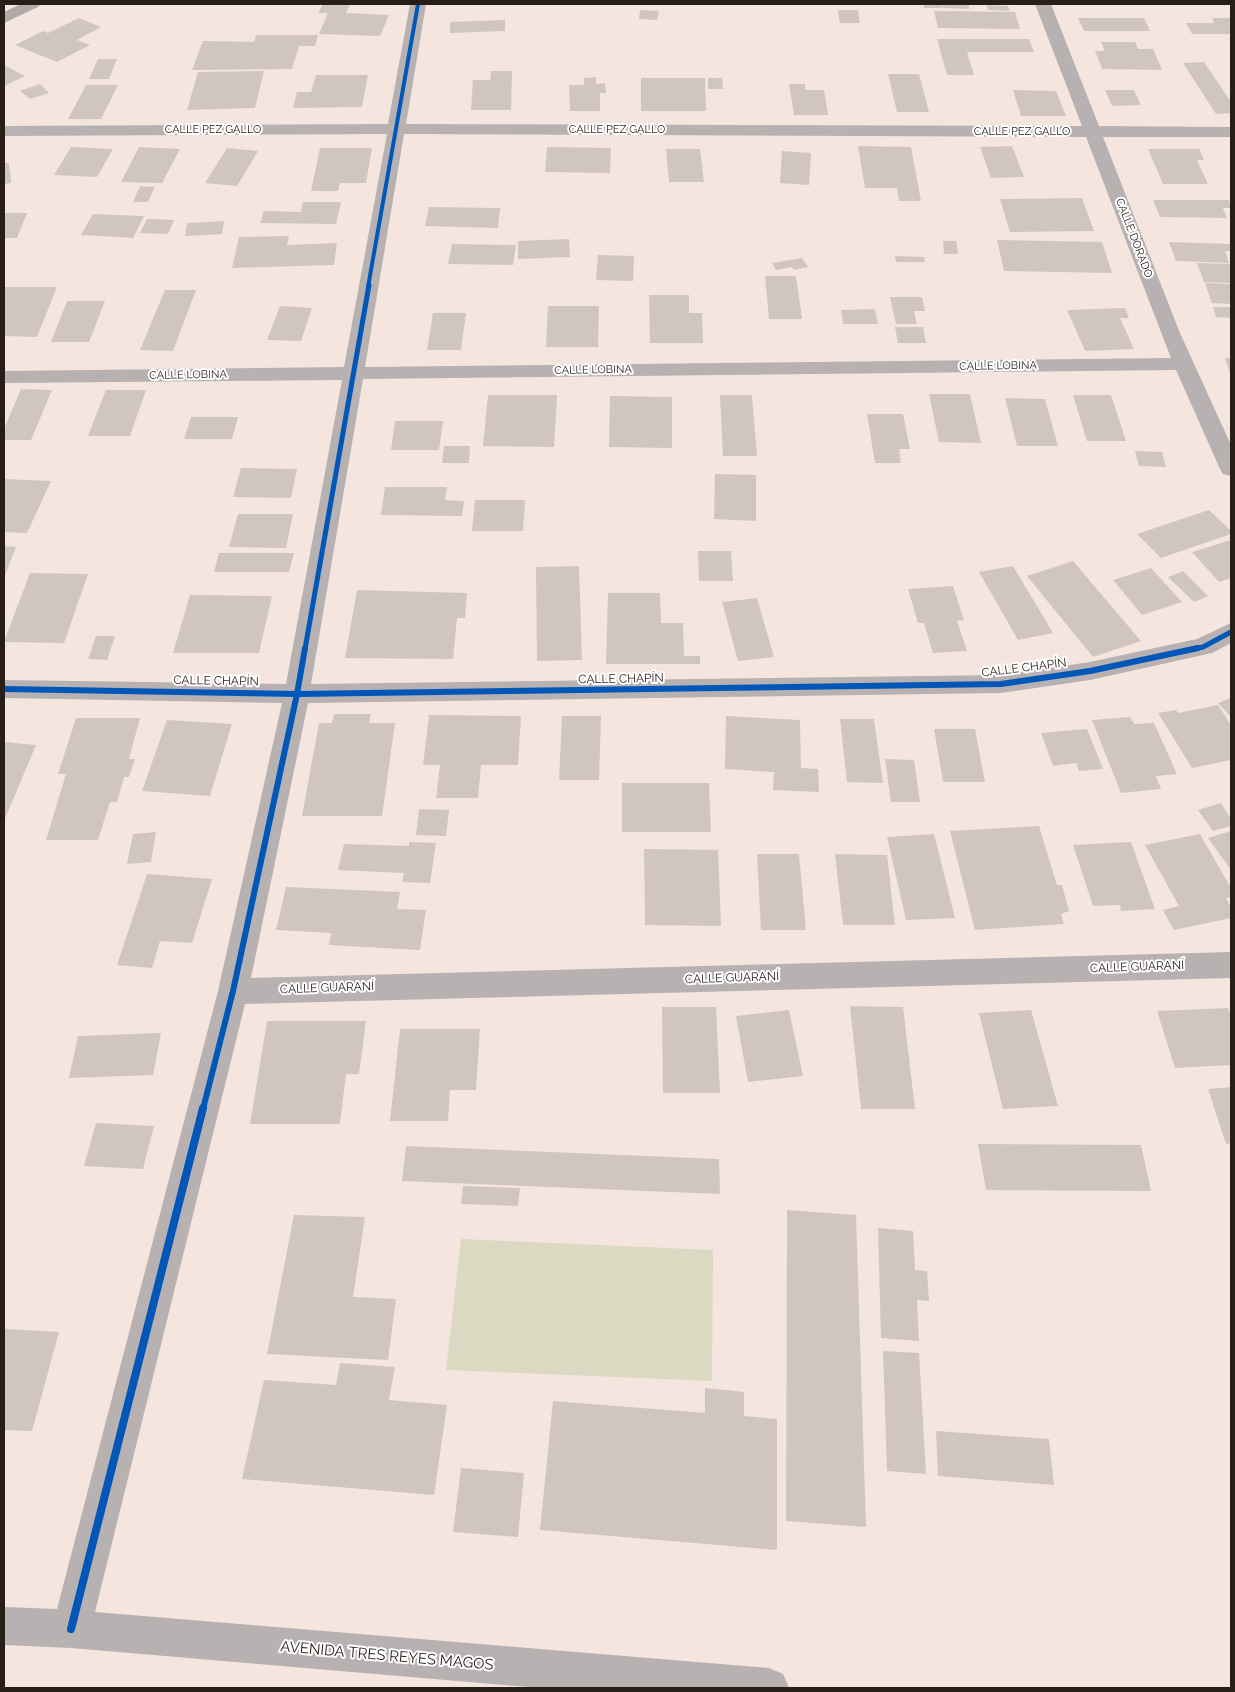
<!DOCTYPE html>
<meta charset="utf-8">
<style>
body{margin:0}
#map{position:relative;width:1235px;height:1692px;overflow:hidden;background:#f4e6de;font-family:Raleway,sans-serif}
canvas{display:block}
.frame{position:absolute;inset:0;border:5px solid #281e18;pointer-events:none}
</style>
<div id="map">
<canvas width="1235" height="1692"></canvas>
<div class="frame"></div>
</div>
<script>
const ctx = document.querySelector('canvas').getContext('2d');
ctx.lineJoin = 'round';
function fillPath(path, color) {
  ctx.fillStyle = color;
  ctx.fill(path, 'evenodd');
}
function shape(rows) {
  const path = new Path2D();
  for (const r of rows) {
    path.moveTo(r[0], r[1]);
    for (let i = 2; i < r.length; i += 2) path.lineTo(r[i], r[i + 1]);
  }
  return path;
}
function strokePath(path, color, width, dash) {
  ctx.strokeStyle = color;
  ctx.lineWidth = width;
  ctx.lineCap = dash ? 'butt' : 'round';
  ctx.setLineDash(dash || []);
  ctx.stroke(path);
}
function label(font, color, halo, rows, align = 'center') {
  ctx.font = font + ' Raleway,sans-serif';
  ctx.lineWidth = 4;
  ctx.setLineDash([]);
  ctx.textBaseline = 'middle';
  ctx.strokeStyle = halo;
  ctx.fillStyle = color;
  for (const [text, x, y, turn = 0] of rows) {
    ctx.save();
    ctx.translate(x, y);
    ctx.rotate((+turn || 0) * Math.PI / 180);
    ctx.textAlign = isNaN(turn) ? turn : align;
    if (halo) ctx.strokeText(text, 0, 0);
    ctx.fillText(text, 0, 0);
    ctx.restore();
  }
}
fillPath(shape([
 [461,1239,713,1250,712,1381,446,1370]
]), '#dcd9c2');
fillPath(shape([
 [323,4,350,4,346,13,389,15,380,36,319,34,328,13,318,13],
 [924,4,941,4,942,8,924,8],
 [942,4,969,4,969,9,943,8],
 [987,5,1008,6,1010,11,988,10],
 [640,10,659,11,657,20,639,19],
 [838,10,858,10,860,23,840,23],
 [934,11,1015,12,1020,29,938,28],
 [79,18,101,27,77,40,90,45,57,62,15,45,43,31,48,33],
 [1078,18,1144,18,1150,31,1084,31],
 [1212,18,1231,18,1231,34,1192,34,1186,23,1214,23],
 [505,20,505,31,450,33,450,22],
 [256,35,318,35,315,46,299,46,292,69,192,70,203,41,254,42],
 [937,39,1029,39,1034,52,967,52,974,75,947,75],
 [1101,42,1135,42,1138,49,1153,49,1162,70,1102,69,1095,51,1105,51],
 [98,59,117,59,109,79,89,79],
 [1204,62,1231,102,1231,113,1216,114,1183,63],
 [4,65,25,76,4,86],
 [264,71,255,108,187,110,198,72],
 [491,71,512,71,511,110,471,110,473,80,490,80],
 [888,74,919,74,929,112,897,112],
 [316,75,368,75,362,107,293,108,297,92,311,92],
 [596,77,596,84,605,83,606,93,600,93,600,111,570,111,569,85,584,85,584,78],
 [641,78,705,78,706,111,641,111],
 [708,78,722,78,723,89,708,89],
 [40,84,49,93,30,99,20,91],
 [789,84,805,84,805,90,824,90,828,115,794,115],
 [86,85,118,85,101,119,68,119],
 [1013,90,1056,91,1066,116,1021,116],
 [1105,90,1134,90,1141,105,1112,106],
 [858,146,911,147,921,201,899,201,897,188,865,188],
 [1012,146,1024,177,991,178,980,147],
 [71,147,113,149,97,177,54,175],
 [139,147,180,149,162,183,121,182],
 [547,147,611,148,610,173,545,172],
 [227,148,258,151,237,186,205,183],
 [320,148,372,148,366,183,340,183,338,191,311,191],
 [666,149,700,149,704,182,669,182],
 [1148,149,1199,149,1204,160,1197,160,1208,184,1163,184],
 [782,151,811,153,809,185,780,183],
 [4,163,9,163,11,183,4,184],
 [140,186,155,187,148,202,133,202],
 [1082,198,1094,231,1010,232,1000,199],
 [1153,200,1229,200,1231,208,1223,208,1227,218,1160,217],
 [303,202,341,202,336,224,260,223,264,211,301,212],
 [429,207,500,208,498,228,425,226],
 [4,213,27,213,17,238,4,238],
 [93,214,144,216,133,238,81,235],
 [147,219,174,220,168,234,140,233],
 [224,221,222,234,185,236,187,223],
 [289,236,287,245,337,243,334,265,232,268,239,237],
 [569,239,570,257,518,259,518,241],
 [997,240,1102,242,1112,273,1004,271],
 [943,241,956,241,958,254,944,254],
 [1169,242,1231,244,1231,251,1225,251,1229,263,1176,261],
 [452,244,516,245,513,265,448,264],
 [598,255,634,256,633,281,596,280],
 [895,256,924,257,925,262,896,262],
 [802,258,808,267,794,270,792,267,776,270,772,263],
 [1197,263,1231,264,1231,283,1204,282],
 [765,276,796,276,802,319,769,319],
 [1205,283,1231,284,1231,304,1212,303],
 [4,287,57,287,37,337,4,336],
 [165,290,196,290,173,351,140,350],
 [649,295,689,295,689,313,702,313,703,343,650,343],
 [890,297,922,297,925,311,914,311,917,324,896,324],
 [67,301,105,301,89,342,51,342],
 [280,306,312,308,301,341,267,340],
 [548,306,599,306,598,347,546,347],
 [1213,307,1231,307,1231,318,1216,317],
 [1125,308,1129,318,1120,318,1134,349,1085,351,1067,310],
 [875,309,878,324,843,324,841,310],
 [433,313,466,313,461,350,427,350],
 [895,327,923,327,926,343,898,343],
 [1225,358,1231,358,1231,376],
 [21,389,52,390,31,440,4,440,4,429],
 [106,390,146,390,130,436,88,436],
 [929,394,970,394,981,443,939,442],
 [488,395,557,395,554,447,483,446],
 [720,395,752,395,757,456,723,456],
 [1073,395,1111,395,1126,441,1087,441],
 [610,396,672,397,672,448,609,447],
 [1005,398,1045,399,1058,446,1017,446],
 [867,414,903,414,910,449,899,449,901,463,875,463],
 [191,417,238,417,232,439,184,439],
 [395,421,443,421,439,450,391,450],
 [444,446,470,446,469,463,442,463],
 [1135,451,1162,452,1166,467,1139,466],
 [241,468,297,469,291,498,233,497],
 [715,474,756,475,756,521,714,519],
 [4,479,51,481,27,533,4,532],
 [385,487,447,487,445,500,464,501,462,516,381,515],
 [475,500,525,500,523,531,472,531],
 [1209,510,1231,531,1231,534,1161,558,1137,534],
 [238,514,293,514,286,548,229,547],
 [1231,540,1231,578,1219,582,1192,552],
 [4,546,16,547,4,578],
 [698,551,731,551,733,581,699,581],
 [219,553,294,553,289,572,214,572],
 [1073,561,1141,641,1093,657,1027,576],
 [579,566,582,660,537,661,536,567],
 [1013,566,1053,633,1018,640,979,572],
 [1151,568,1182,602,1142,615,1113,580],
 [1183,571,1208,596,1194,602,1168,577],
 [30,573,88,574,64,643,4,642],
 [953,586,964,620,957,621,967,651,933,653,924,623,918,623,908,589],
 [357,590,467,593,465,618,457,618,453,659,345,658],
 [608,593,660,593,661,623,683,623,684,656,700,656,700,664,606,664],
 [190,595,272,596,259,653,173,653],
 [757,598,774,657,738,661,722,602],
 [96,636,115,636,107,660,88,659],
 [1231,698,1231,717,1218,703],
 [1218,705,1231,725,1231,760,1192,768,1158,713,1176,710,1178,713],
 [334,714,371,714,369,723,395,723,382,816,302,816,319,723,332,723],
 [429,715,521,716,518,765,481,765,478,798,436,798,440,765,423,765],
 [562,716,601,716,599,780,559,780],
 [726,716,800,720,801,768,818,769,819,792,773,790,774,772,725,769],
 [1130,717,1134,724,1154,723,1177,774,1156,776,1161,789,1121,793,1092,720],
 [76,718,140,718,129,759,135,759,129,777,124,777,117,802,110,802,98,840,46,840,66,774,58,774],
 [840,719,874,719,883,783,847,782],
 [167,720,232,724,210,796,142,791],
 [934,729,975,729,985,782,943,782],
 [1087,729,1103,769,1079,771,1076,763,1053,766,1041,733],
 [4,742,36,745,4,821],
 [885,759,914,760,920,802,891,802],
 [622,783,709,783,711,832,622,832],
 [1221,803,1231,819,1231,826,1213,831,1198,810],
 [419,809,449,810,446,836,416,835],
 [1039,826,1057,885,1062,885,1069,911,1061,914,1064,924,975,930,950,831],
 [1231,831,1231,870,1208,838],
 [156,832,151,862,127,864,133,834],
 [934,834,955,918,906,920,887,837],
 [1200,834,1231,888,1231,897,1226,898,1231,907,1231,918,1174,930,1163,910,1179,906,1145,845],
 [409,842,436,843,430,883,402,882,404,873,338,870,344,844,409,846],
 [1131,842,1155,909,1121,911,1120,905,1093,906,1073,845],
 [644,849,718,850,721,926,645,925],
 [757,854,799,854,806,930,761,930],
 [835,854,887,855,895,925,843,925],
 [147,874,212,879,192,943,160,941,152,968,117,965],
 [286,887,400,892,397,909,426,910,420,950,329,945,331,933,276,930],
 [850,1006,903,1007,915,1109,861,1109],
 [662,1007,716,1007,720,1093,663,1093],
 [1228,1008,1231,1018,1231,1065,1175,1068,1157,1011],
 [789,1010,803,1076,748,1082,736,1016],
 [1031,1010,1058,1106,1003,1109,979,1013],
 [267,1021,366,1021,359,1074,346,1074,340,1124,250,1124],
 [400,1029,480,1029,476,1090,450,1090,448,1121,390,1121],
 [161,1033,153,1075,69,1078,78,1036],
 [1231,1087,1231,1143,1226,1144,1208,1089],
 [96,1123,154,1126,143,1169,84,1166],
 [978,1144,1141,1145,1151,1191,986,1190],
 [406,1146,719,1159,720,1194,402,1181],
 [463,1186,520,1188,518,1206,461,1204],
 [787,1210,856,1215,866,1527,786,1521],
 [294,1215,365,1217,353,1297,396,1299,388,1360,267,1354],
 [878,1228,913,1231,915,1270,927,1271,929,1301,917,1300,919,1341,881,1338],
 [4,1329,59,1332,32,1431,4,1430],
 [883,1351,919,1353,926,1474,887,1471],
 [340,1363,395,1367,389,1400,447,1405,434,1495,242,1479,264,1380,336,1385],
 [705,1388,744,1392,744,1416,777,1419,777,1550,540,1530,553,1401,705,1413],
 [936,1431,1049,1439,1054,1485,938,1476],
 [461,1468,524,1473,518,1537,453,1532]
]), '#d1c6bd');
fillPath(shape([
 [410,4,426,4,406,124,1082,126,1035,4,1051,4,1099,126,1231,127,1231,137,1103,137,1180,333,1231,445,1231,476,1223,474,1220,469,1176,370,363,379,311,684,1001,675,1090,662,1197,639,1231,623,1231,643,1212,653,1090,680,1001,693,308,703,251,978,1231,952,1231,978,245,1004,95,1612,769,1668,783,1674,789,1688,539,1688,71,1648,4,1645,4,1607,57,1609,218,991,282,703,4,698,4,680,286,684,342,380,4,383,4,371,344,367,387,134,4,136,4,126,388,124,410,4],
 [404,134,1086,137,1171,358,365,367,404,134]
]), '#b7b1b1');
fillPath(shape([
 [21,4,41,4,38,7,4,23,4,12,21,4]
]), '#b2aaa8');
strokePath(shape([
 [368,287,418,4]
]), '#0057b8', 4);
strokePath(shape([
 [305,649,369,285],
 [1192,649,1203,647,1231,632]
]), '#0057b8', 5);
strokePath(shape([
 [4,689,297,694,1001,684,1090,671,1198,648],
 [203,1109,233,991,297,694,305,648]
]), '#0057b8', 6);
strokePath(shape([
 [71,1629,203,1108]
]), '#0057b8', 8);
label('11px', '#281e18', '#fff', [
 ["CALLE PEZ GALLO",213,130],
 ["CALLE PEZ GALLO",617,130],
 ["CALLE PEZ GALLO",1022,132],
 ["CALLE DORADO",1134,238,69],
 ["CALLE LOBINA",998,366,-1],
 ["CALLE LOBINA",593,370,-1],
 ["CALLE LOBINA",188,375,-1]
]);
label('12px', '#281e18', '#fff', [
 ["CALLE CHAPÍN",1024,668,-7],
 ["CALLE CHAPÍN",621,679,-1],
 ["CALLE CHAPÍN",216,681,1],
 ["CALLE GUARANÍ",1137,967,-2],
 ["CALLE GUARANÍ",732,978,-2],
 ["CALLE GUARANÍ",327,988,-2]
]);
label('15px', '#281e18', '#fff', [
 ["AVENIDA TRES REYES MAGOS",387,1656,5]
]);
</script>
